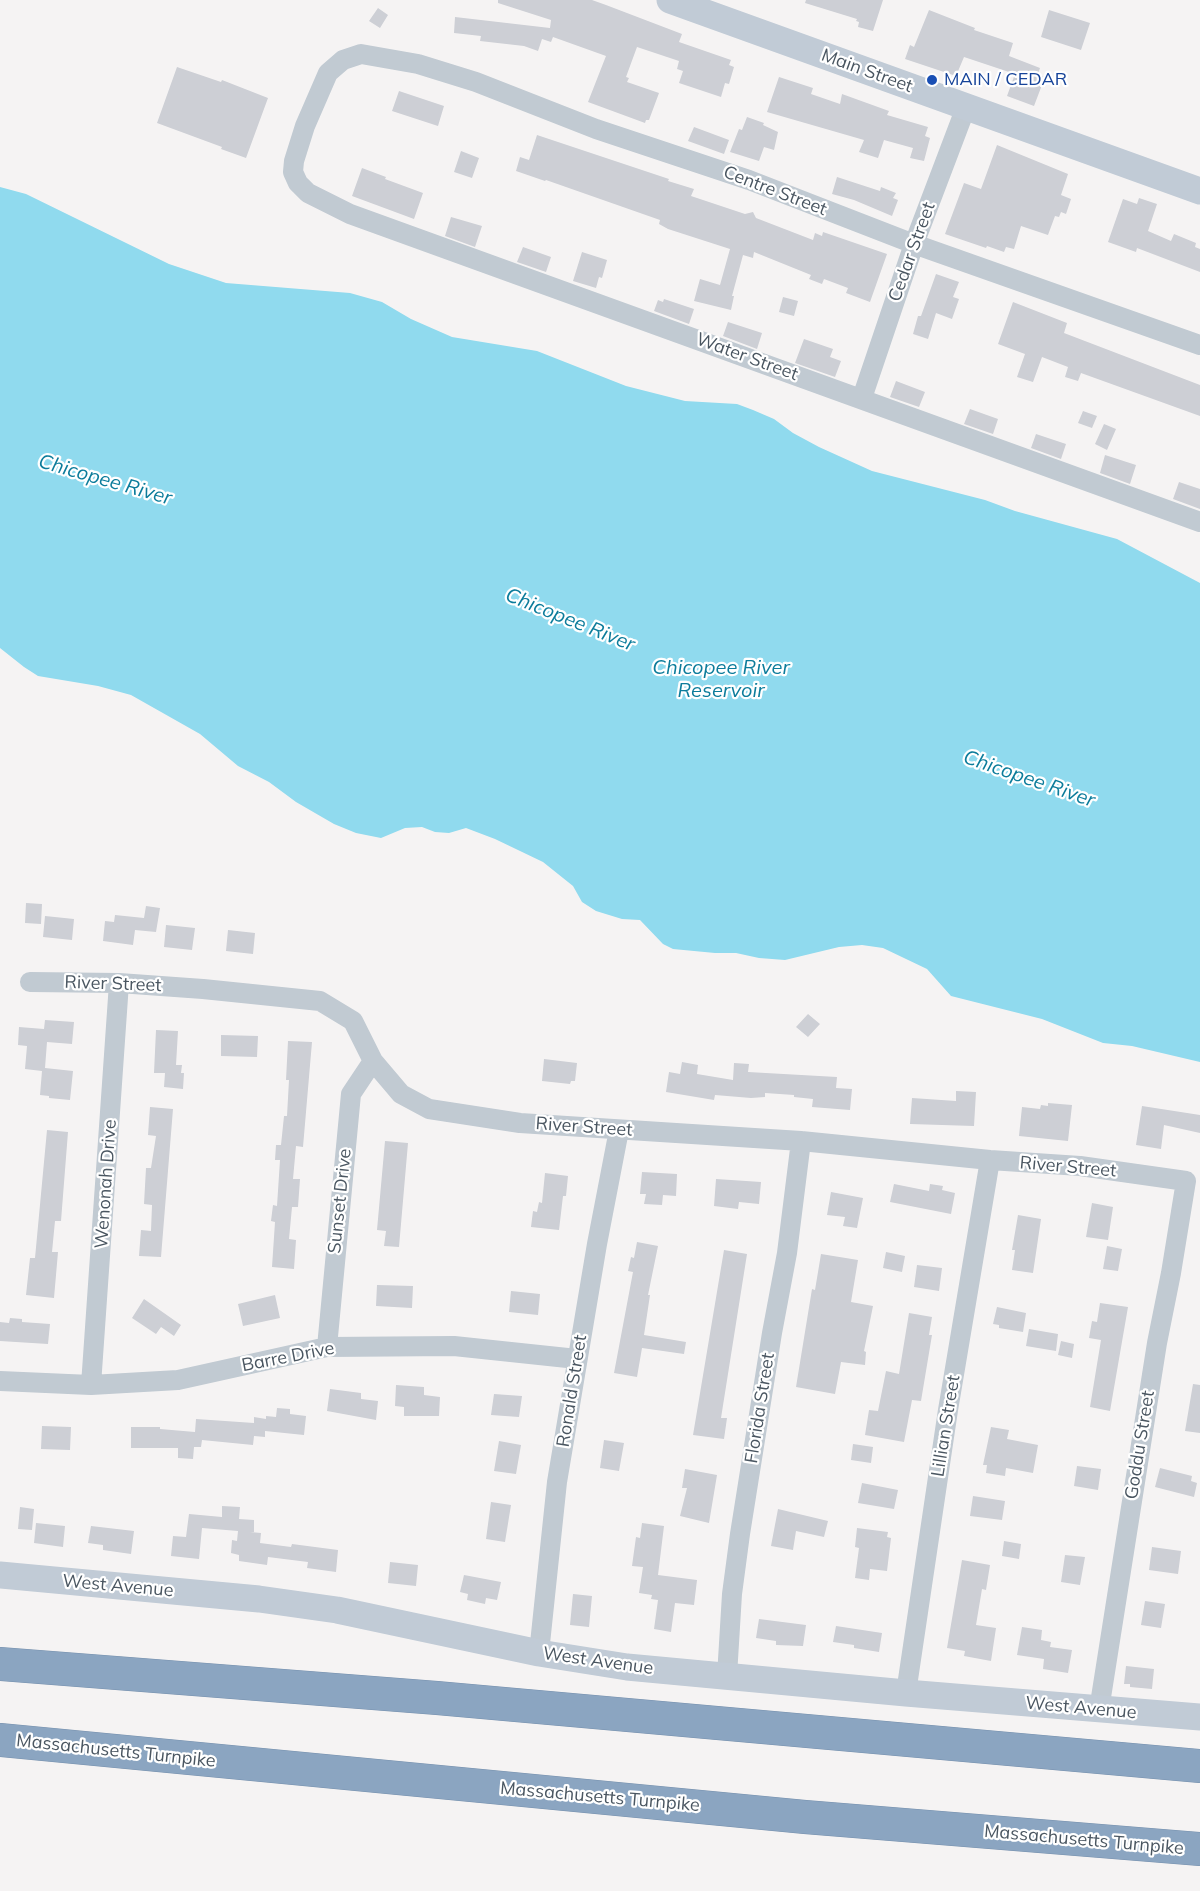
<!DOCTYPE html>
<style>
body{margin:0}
canvas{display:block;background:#f5f3f3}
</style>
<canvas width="1200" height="1891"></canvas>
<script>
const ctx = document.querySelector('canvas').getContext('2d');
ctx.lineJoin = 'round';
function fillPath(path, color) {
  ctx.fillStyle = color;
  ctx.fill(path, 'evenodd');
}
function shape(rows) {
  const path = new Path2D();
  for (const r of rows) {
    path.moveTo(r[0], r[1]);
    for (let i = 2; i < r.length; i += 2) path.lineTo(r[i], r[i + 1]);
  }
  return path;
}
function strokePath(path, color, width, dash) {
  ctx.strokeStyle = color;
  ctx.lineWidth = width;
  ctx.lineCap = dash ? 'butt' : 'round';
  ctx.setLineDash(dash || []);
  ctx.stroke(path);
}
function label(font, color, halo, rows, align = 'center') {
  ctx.font = font + ' Mulish,sans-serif';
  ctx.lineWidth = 4.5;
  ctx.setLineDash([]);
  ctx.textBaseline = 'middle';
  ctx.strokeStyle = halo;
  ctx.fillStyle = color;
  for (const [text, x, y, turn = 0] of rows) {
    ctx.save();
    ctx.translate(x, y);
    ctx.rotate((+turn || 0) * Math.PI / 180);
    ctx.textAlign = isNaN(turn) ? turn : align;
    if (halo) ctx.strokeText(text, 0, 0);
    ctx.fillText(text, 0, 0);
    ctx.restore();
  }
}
fillPath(shape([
 [0,187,26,194,169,264,226,283,350,293,382,302,411,319,452,337,537,351,626,386,685,401,737,404,753,410,774,419,793,433,819,447,872,471,985,500,1015,511,1117,539,1200,583,1200,1062,1132,1046,1103,1043,1042,1019,951,996,927,969,883,948,862,945,839,947,785,960,759,958,736,953,715,953,673,949,663,944,640,920,622,919,596,911,582,902,573,886,543,862,495,839,466,828,449,833,435,832,422,827,405,828,381,838,356,833,334,824,296,802,269,782,238,766,200,734,131,695,98,686,38,676,24,667,0,648]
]), '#90daee');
fillPath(shape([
 [498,0,592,0,606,5,682,34,679,42,731,60,729,65,734,67,729,84,725,83,721,97,679,83,683,71,677,69,679,61,637,47,626,77,629,78,627,82,659,93,649,120,646,120,645,123,588,102,606,56,553,37,551,42,542,39,538,51,524,46,480,41,481,36,454,33,455,17,550,28,551,20,498,3],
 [806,0,883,0,873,31,858,27,859,22,856,21,857,19,805,3],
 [378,8,388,15,380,28,369,21],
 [929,10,975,28,974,30,1013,43,1009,56,1040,68,1038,74,1045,77,1034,106,1007,96,1015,74,964,57,956,76,905,59,910,45,914,47],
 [1049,10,1090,23,1081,50,1041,37],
 [177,67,221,82,222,80,268,98,246,158,221,149,222,147,157,123],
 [779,77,813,88,811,94,840,104,842,94,889,111,887,115,928,127,925,136,930,138,924,161,910,158,913,148,884,140,878,158,859,152,864,140,767,112],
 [399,91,444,106,438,126,392,111],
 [747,117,764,123,763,125,778,132,774,150,764,147,759,161,730,152,739,129,742,130],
 [694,127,729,140,724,154,688,141],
 [537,135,669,179,668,181,694,189,691,196,745,214,753,212,756,218,813,240,815,233,822,236,823,232,887,254,870,302,846,293,848,288,824,279,822,284,809,279,811,275,754,252,753,258,743,255,732,296,734,296,731,310,694,301,700,279,720,285,730,249,668,229,659,224,660,220,546,180,545,181,516,171,520,157,529,160],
 [997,145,1068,174,1061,195,1071,199,1066,214,1061,212,1059,217,1055,216,1048,235,1021,226,1014,249,1006,247,1004,252,987,246,986,248,945,234,964,183,981,189],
 [461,151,479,158,472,178,454,172],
 [362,168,386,177,385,179,423,193,414,219,352,196],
 [837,177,880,191,881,187,896,193,893,198,898,200,892,216,854,200,832,194],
 [1139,198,1157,204,1148,231,1171,241,1174,234,1196,243,1195,247,1200,249,1200,272,1137,248,1136,252,1108,242,1123,199,1137,204],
 [451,217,482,226,475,247,445,236],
 [523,247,551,257,546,272,517,262],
 [582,252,607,260,602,278,599,277,596,288,573,281],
 [936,274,959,282,953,297,959,299,952,319,936,313,928,339,913,334,918,316,921,316],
 [783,297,798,301,794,316,779,312],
 [664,299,694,309,689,324,654,311,658,300,663,302],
 [1013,302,1067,323,1064,333,1200,385,1200,416,1081,373,1078,381,1065,377,1068,367,1042,357,1033,382,1017,377,1025,354,998,344],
 [728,322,762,333,757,349,723,336],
 [804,339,833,349,830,357,841,361,835,377,795,363],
 [896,381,925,392,919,407,890,397],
 [970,409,998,419,993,434,964,424],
 [1083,411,1097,416,1092,428,1078,423],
 [1104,424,1116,429,1107,450,1095,444],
 [1036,434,1066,444,1061,459,1031,448],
 [1105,455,1136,465,1130,484,1100,473],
 [1179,482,1200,489,1200,509,1173,499],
 [26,903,42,904,41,924,25,923],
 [146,906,160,908,156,932,135,930,133,945,103,941,105,921,114,922,115,915,144,918],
 [45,916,74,919,72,940,43,937],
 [166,925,195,928,192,950,164,947],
 [228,930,255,933,253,954,226,951],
 [808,1014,820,1024,808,1037,796,1027],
 [45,1020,74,1022,72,1044,47,1042,45,1068,73,1071,70,1100,49,1098,49,1096,40,1095,42,1071,25,1069,27,1046,18,1045,19,1027,44,1029],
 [156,1030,178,1031,176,1065,182,1065,181,1073,184,1073,183,1089,164,1087,165,1073,154,1073],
 [221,1035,258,1036,257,1057,221,1056],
 [288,1041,312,1042,303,1147,296,1146,293,1179,300,1179,298,1207,292,1207,289,1239,296,1240,294,1269,272,1267,275,1222,271,1221,273,1205,277,1206,280,1160,275,1160,276,1145,281,1145,284,1116,287,1116,289,1080,286,1080],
 [544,1059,577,1063,575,1081,571,1081,570,1084,542,1081],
 [682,1062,698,1065,697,1074,733,1080,734,1063,749,1064,748,1072,837,1077,836,1088,852,1089,850,1110,812,1107,813,1099,794,1097,794,1095,765,1093,765,1097,751,1098,715,1095,714,1100,666,1092,669,1072,680,1074],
 [956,1091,976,1092,974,1126,910,1124,912,1098,956,1101],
 [1048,1103,1072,1105,1068,1141,1019,1136,1022,1107,1040,1109,1041,1105,1048,1106],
 [1142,1106,1200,1115,1200,1133,1164,1125,1161,1149,1136,1145],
 [150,1107,173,1109,161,1257,139,1256,141,1230,151,1231,152,1205,144,1204,146,1168,151,1168,156,1136,148,1135],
 [47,1130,68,1132,61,1221,55,1221,52,1252,58,1252,54,1298,26,1295,30,1258,35,1258],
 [385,1141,408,1143,399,1247,384,1246,386,1231,377,1230],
 [642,1172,677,1174,676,1196,663,1195,662,1205,644,1204,646,1194,640,1194],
 [545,1173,568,1176,566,1196,563,1196,559,1230,531,1227,533,1211,537,1212,539,1202,542,1203],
 [716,1179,761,1182,759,1204,739,1202,738,1209,714,1206],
 [894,1184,929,1191,930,1184,943,1186,942,1190,955,1193,951,1214,890,1202],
 [831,1192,863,1198,857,1228,843,1226,845,1217,827,1215],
 [1092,1203,1113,1207,1108,1240,1086,1237],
 [1018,1215,1041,1219,1033,1273,1012,1270,1015,1250,1012,1250],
 [637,1242,658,1246,648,1295,650,1295,644,1335,686,1342,684,1354,642,1348,637,1377,614,1373,633,1272,628,1271,631,1257,634,1258],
 [1107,1246,1122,1249,1118,1271,1103,1269],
 [724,1250,747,1254,721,1418,727,1418,724,1439,693,1435],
 [886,1252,905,1256,902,1272,883,1268],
 [821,1254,858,1260,851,1302,873,1306,864,1351,866,1352,865,1365,841,1362,835,1394,796,1387,812,1289,815,1290],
 [917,1265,942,1268,939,1291,914,1287],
 [377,1285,413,1286,412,1308,376,1306],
 [511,1291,540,1294,538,1315,509,1312],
 [275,1295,280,1318,243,1326,238,1304],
 [144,1299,181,1325,174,1336,161,1327,156,1334,132,1318],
 [1100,1303,1128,1307,1110,1411,1090,1407,1101,1340,1089,1338,1092,1321,1097,1322],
 [997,1307,1026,1313,1023,1332,999,1328,999,1325,993,1324],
 [909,1313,932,1317,929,1335,932,1335,921,1401,912,1400,904,1442,865,1435,869,1410,878,1411,886,1371,899,1374],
 [10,1318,22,1319,22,1322,50,1324,48,1344,0,1341,0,1322,9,1323],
 [1029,1329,1058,1334,1056,1351,1026,1346],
 [1061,1341,1074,1344,1072,1358,1058,1355],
 [1193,1384,1200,1385,1200,1433,1185,1431],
 [396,1385,424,1387,424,1395,440,1397,439,1416,404,1416,404,1407,395,1406],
 [330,1389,361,1393,361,1399,378,1401,376,1420,327,1411],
 [494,1394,522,1396,519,1417,491,1415],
 [277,1408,290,1409,290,1414,306,1416,304,1435,265,1431,265,1437,254,1436,253,1445,202,1440,201,1447,194,1447,193,1459,178,1458,178,1448,131,1448,131,1427,160,1427,160,1429,195,1432,196,1419,254,1423,254,1417,266,1419,266,1416,276,1417],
 [42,1426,71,1427,70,1450,41,1449],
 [991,1427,1009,1430,1007,1439,1038,1445,1033,1473,1006,1468,1005,1476,986,1473,987,1465,983,1465],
 [604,1440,624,1443,619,1471,600,1468],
 [499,1441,521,1445,516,1474,494,1471],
 [853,1444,873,1447,871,1463,851,1460],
 [1077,1466,1101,1469,1098,1490,1074,1486],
 [1160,1468,1192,1476,1191,1481,1197,1483,1194,1497,1155,1487],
 [685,1469,717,1475,709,1523,680,1516,687,1488,682,1488],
 [862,1483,898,1490,894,1509,858,1503],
 [973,1496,1005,1501,1002,1520,970,1516],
 [491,1502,511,1505,505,1542,486,1539],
 [222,1506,240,1507,239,1519,254,1520,254,1532,250,1532,261,1533,260,1543,291,1547,292,1544,338,1550,336,1572,307,1568,308,1562,268,1557,267,1565,239,1561,239,1555,231,1553,232,1540,237,1541,238,1531,202,1528,199,1559,171,1556,173,1536,186,1537,189,1514,222,1517],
 [20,1507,34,1509,32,1530,18,1529],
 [778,1509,828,1521,824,1537,796,1531,793,1550,771,1546],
 [36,1523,65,1526,63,1547,34,1543],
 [642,1523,664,1526,658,1575,697,1580,694,1605,675,1603,671,1632,654,1629,658,1600,651,1599,652,1595,639,1593,643,1567,632,1566,636,1537,640,1538],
 [91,1526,134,1531,131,1554,103,1550,103,1545,88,1543],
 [857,1528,888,1532,887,1537,891,1538,887,1571,870,1569,869,1580,855,1578,859,1548,855,1547],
 [1004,1541,1021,1544,1019,1559,1002,1556],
 [1152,1547,1181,1551,1178,1574,1149,1570],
 [1065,1555,1085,1557,1080,1585,1061,1582],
 [962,1560,990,1565,986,1590,982,1589,976,1625,996,1628,991,1661,964,1656,965,1651,947,1648],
 [390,1562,418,1565,416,1586,388,1583],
 [464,1575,501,1582,497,1600,486,1598,485,1604,467,1600,468,1594,460,1592],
 [573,1594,592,1596,589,1627,570,1625],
 [1145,1601,1165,1604,1161,1628,1141,1625],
 [759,1619,806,1625,803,1646,776,1645,776,1641,756,1638],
 [836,1626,882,1633,879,1652,854,1648,854,1645,833,1642],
 [1022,1627,1042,1630,1041,1640,1051,1642,1050,1647,1072,1650,1068,1673,1043,1669,1044,1659,1017,1655],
 [1126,1666,1154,1669,1152,1689,1130,1687,1130,1684,1124,1684]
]), '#cdcfd5');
const highway = shape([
 [0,1664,437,1698,1200,1766],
 [0,1740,805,1817,1200,1849]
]);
strokePath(highway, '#7690ad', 34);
strokePath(shape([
 [1200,345,914,244,749,180,596,129,476,82,418,64,361,54,343,60,328,73,305,126,294,161,293,172,298,183,308,193,350,214,1200,522],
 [862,398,914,244,966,107],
 [30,982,119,983,203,989,320,1001,353,1021,373,1061,401,1094,429,1109,520,1123,801,1141,990,1160,1080,1166,1186,1181,1171,1273,1157,1343,1099,1710],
 [327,1347,351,1094,373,1061],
 [0,1381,91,1385,178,1380,327,1347,454,1346,577,1359],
 [91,1385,119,983],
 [539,1653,557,1482,597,1244,619,1130],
 [727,1676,732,1594,740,1534,772,1333,787,1253,801,1141],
 [906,1693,948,1410,990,1160]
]), '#c1cad2', 20);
strokePath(shape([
 [670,0,1200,191],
 [0,1575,259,1599,337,1610,539,1653,627,1667,906,1693,1200,1717]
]), '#c1cbd6', 27);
strokePath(highway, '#8ba5c1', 33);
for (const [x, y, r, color] of [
 [932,80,6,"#1a4fb4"]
]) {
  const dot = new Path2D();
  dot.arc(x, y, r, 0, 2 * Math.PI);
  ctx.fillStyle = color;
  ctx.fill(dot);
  strokePath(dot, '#fff', 2);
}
label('18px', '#4a5661', '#fff', [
 ["Main Street",867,71,20],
 ["Centre Street",775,191,21],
 ["Cedar Street",912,252,-70],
 ["Water Street",747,357,20],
 ["River Street",113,984,2],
 ["River Street",584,1127,4],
 ["River Street",1068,1167,5],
 ["Wenonah Drive",106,1184,-86],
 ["Sunset Drive",340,1201,-84],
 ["Barre Drive",288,1357,-11],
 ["Ronald Street",572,1391,-81],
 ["Florida Street",760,1408,-81],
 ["Lillian Street",946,1426,-81],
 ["Goddu Street",1140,1445,-81],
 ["West Avenue",118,1586,5],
 ["West Avenue",598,1661,8],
 ["West Avenue",1081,1708,5],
 ["Massachusetts Turnpike",116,1751,6],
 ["Massachusetts Turnpike",600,1797,5],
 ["Massachusetts Turnpike",1084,1840,5]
]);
label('18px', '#164399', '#fff', [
 ["MAIN / CEDAR",944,80]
], 'left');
label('italic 20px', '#0c7c9b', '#fff', [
 ["Chicopee River",105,480,16],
 ["Chicopee River",570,620,22],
 ["Chicopee River",721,668],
 ["Reservoir",721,691],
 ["Chicopee River",1029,779,19]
]);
</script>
